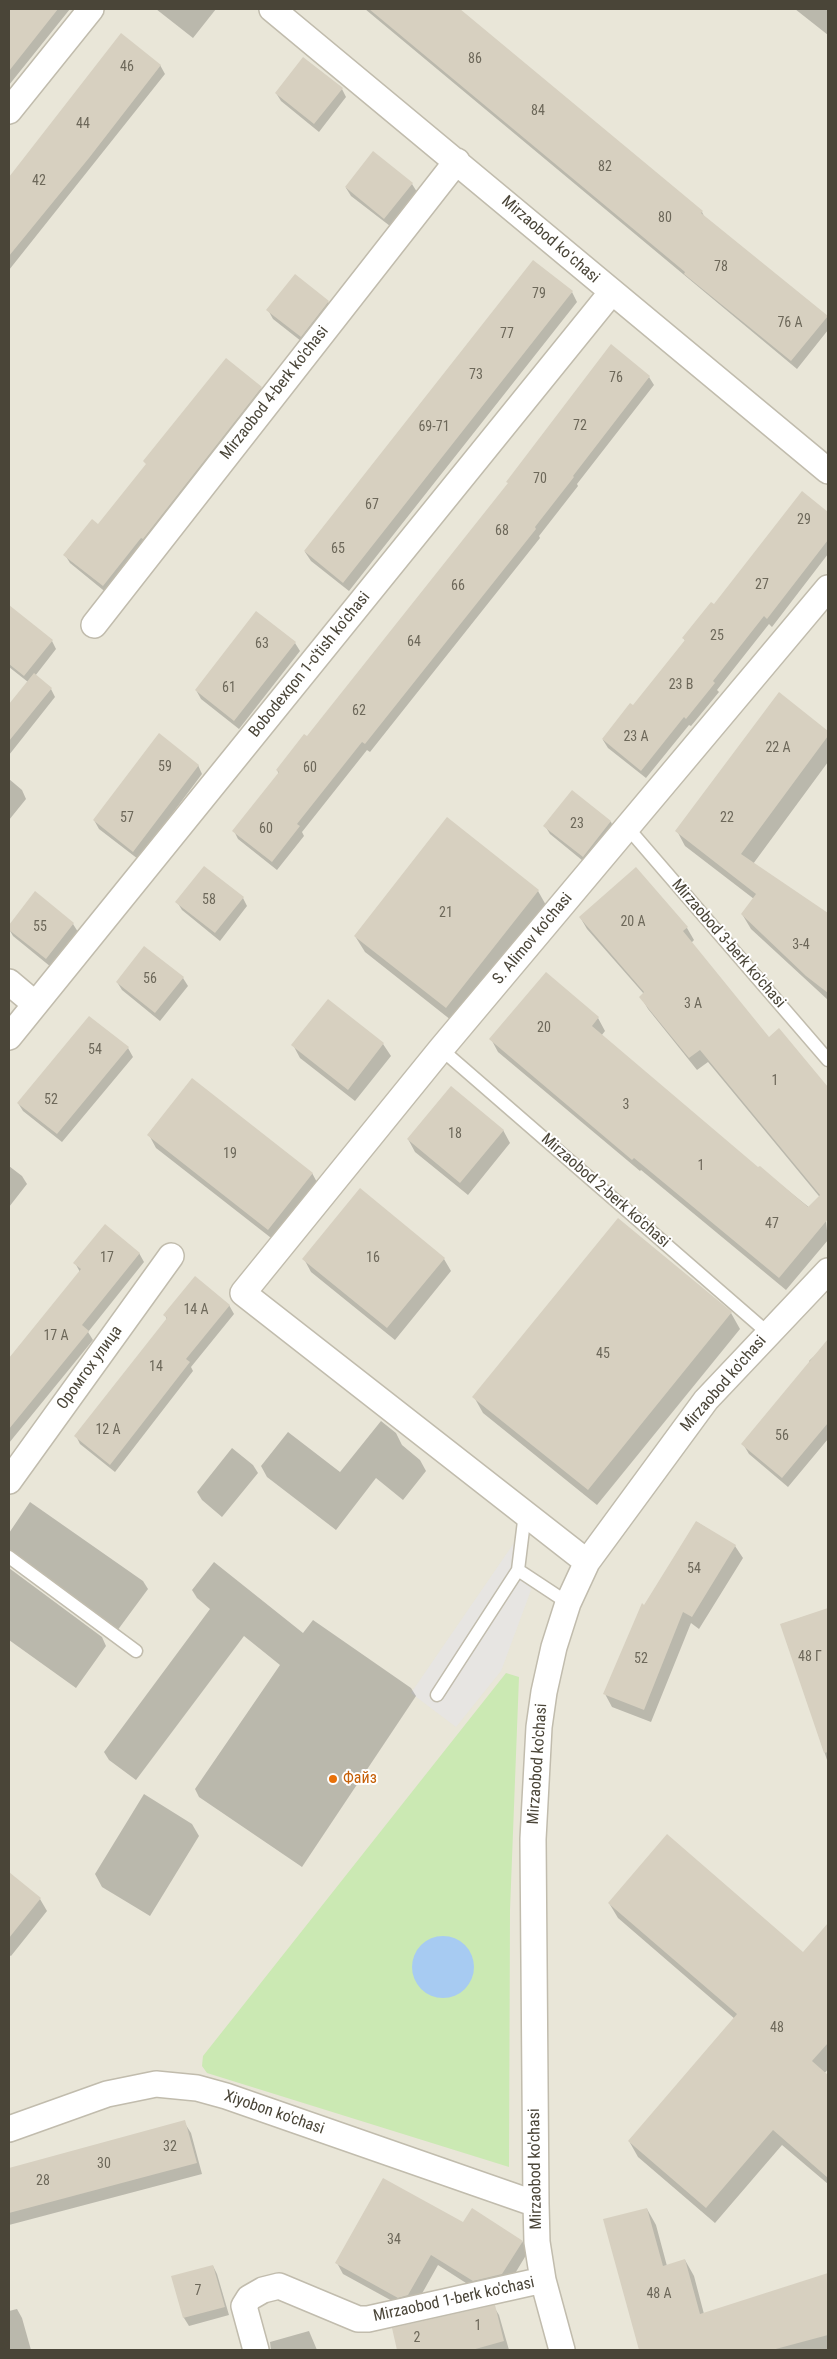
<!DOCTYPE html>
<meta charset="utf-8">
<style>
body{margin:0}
#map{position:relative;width:837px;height:2359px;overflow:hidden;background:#f5f3ea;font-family:"Roboto Condensed",sans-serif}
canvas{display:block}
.frame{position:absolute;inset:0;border:10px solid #4a4538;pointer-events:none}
</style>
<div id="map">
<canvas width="837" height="2359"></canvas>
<div class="frame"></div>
</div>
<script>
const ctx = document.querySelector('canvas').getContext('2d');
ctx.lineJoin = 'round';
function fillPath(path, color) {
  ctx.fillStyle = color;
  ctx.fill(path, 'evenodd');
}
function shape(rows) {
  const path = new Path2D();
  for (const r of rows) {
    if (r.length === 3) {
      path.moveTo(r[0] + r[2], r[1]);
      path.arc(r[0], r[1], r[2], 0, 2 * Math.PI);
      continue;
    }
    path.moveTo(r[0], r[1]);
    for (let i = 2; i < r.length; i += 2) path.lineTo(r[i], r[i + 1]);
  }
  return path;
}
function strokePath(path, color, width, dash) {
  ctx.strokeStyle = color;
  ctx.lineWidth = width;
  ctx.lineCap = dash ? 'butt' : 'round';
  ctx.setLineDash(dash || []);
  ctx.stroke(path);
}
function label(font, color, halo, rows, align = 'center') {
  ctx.font = font + ' "Roboto Condensed",sans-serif';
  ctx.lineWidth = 4;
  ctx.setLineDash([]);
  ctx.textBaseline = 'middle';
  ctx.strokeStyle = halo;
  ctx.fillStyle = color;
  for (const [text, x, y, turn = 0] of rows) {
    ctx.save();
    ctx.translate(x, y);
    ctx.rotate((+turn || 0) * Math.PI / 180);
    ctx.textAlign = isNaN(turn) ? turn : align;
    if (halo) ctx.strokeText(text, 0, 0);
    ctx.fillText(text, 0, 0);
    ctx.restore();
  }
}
fillPath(shape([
 [9,9,828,9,828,2350,9,2350]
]), '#e9e6d8');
fillPath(shape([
 [506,1673,519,1677,510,1910,509,2167,207,2073,202,2066,203,2056]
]), '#cbe9b3');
fillPath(shape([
 [516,1540,531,1590,501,1671,456,1727,411,1693]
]), '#e7e5e2');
fillPath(shape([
 [443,1967,31]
]), '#a7cbf2');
fillPath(shape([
 [9,9,70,9,9,85],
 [156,9,216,9,193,38],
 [365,9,458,9,702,212,705,218,827,317,828,330,797,369],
 [795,9,828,9,828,35],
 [160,65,165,74,9,270,9,179,36,146],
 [342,89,346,97,319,132,281,101,276,93],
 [412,184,417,192,390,226,351,196,346,188],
 [572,292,577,302,349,591,311,561,305,552],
 [328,302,333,310,306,345,273,319,268,310],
 [649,377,654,385,577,484,578,486,539,536,540,538,370,752,367,750,302,832,304,836,277,870,238,839,234,831,279,774,277,770],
 [261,388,266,396,108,594,70,563,65,555],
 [802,493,828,513,828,554,772,627,769,624,717,690,719,692,691,726,689,725,646,778,608,748,603,740,633,707,685,641,684,638,714,606],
 [13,610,52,641,56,649,35,676,51,689,55,697,9,755,9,706,28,682,9,667,9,616],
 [295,643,300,651,239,729,201,699,196,690],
 [779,694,828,732,828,762,753,864,828,915,828,1000,751,929,742,914,754,899,685,846,677,831],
 [198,765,202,774,138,859,99,829,94,820],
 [9,779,22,790,26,799,9,820],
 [572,792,611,822,615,830,588,865,550,834,545,826],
 [538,891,547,907,456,1024,365,952,355,936],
 [35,893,73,924,78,932,51,967,13,936,9,929],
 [243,898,247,906,220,941,182,910,177,902],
 [580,917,687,928,694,940,691,943,769,1038,779,1030,828,1089,828,1207,708,1062,697,1070,648,1009,641,997,644,994,587,929],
 [546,974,598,1018,605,1031,601,1036,758,1169,760,1168,826,1221,828,1240,786,1290,641,1170,640,1171,498,1052,491,1039],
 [183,978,188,986,160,1021,122,990,117,982],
 [383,1044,391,1056,355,1101,300,1058,293,1045],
 [128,1048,133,1057,62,1142,23,1111,18,1103],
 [503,1130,510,1143,468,1195,415,1152,408,1139],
 [149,1135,312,1173,319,1186,275,1241,156,1148],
 [9,1166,22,1176,27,1184,9,1207],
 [139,1253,144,1262,88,1332,93,1340,9,1443,9,1359,80,1272,75,1263],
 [304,1259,444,1259,451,1271,395,1340,311,1272],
 [229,1305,234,1314,191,1367,193,1371,115,1472,80,1444,76,1436,167,1320,165,1315],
 [731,1313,740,1329,597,1505,483,1413,474,1397],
 [828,1343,828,1434,827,1435,828,1439,788,1487,749,1454,743,1444,810,1363,809,1361],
 [381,1421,396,1433,402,1445,420,1460,426,1471,403,1500,376,1478,336,1530,267,1477,261,1466,288,1432,340,1472],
 [232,1448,253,1465,258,1473,222,1517,202,1500,197,1492],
 [30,1502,143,1581,148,1589,117,1631,9,1560,9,1533],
 [697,1522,735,1546,743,1558,699,1629,691,1623,651,1722,612,1707,605,1694,645,1606],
 [214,1562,303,1633,313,1620,411,1688,416,1696,302,1867,199,1797,195,1789,280,1665,244,1636,136,1780,109,1760,104,1752,210,1609,197,1598,192,1590],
 [9,1568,102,1637,106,1646,76,1688,9,1640],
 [828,1609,828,1763,782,1624],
 [144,1794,192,1824,199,1836,150,1916,102,1887,95,1874],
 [9,1874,40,1899,47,1911,11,1956,9,1955],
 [609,1903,803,1953,828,1925,828,2069,824,2074,828,2081,828,2091,823,2098,828,2102,828,2184,782,2145,715,2223,638,2157,629,2141,735,2019,618,1918],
 [184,2122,191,2133,202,2174,9,2225,9,2169],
 [647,2209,656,2225,667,2266,685,2260,694,2276,704,2314,828,2275,828,2350,640,2350,605,2220],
 [463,2224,522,2241,528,2252,508,2285,480,2292,438,2265,415,2306,405,2308,343,2274,337,2263],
 [213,2266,217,2274,229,2315,189,2326,184,2318,173,2277],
 [494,2307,499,2315,509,2350,399,2350,393,2329],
 [17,2309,22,2318,31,2350,9,2350,9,2311],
 [309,2331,317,2350,271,2350,270,2342]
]), '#0003');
fillPath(shape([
 [9,9,58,9,9,71],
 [369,9,460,9,703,211,701,213,828,316,791,361,684,274,685,272],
 [121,33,161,65,89,158,9,256,9,177],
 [303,57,343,88,314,124,275,93],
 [373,151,413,183,384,219,345,187],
 [533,260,573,291,343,583,304,551],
 [295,274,329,301,301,337,266,310],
 [611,344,650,376,573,476,574,477,535,527,536,529,365,744,362,742,297,824,300,826,272,862,232,831,279,772,276,770,304,734,307,736,508,483,506,482],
 [226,358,262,387,143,539,141,538,103,586,63,555,92,519,98,524,146,464,143,461],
 [802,491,828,512,828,540,767,619,764,616,713,681,715,683,686,719,684,717,641,771,602,739,630,703,633,705,685,640,682,638,711,602,714,604],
 [9,605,53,640,24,676,9,664],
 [256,611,296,642,234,721,195,690],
 [34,673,52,688,9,741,9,704],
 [779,692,828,731,828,736,741,854,828,913,828,993,806,976,741,914,756,894,675,831],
 [159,733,199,765,133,852,93,820],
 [572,790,611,821,583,857,543,826],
 [447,817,539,890,446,1008,354,936],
 [204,866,244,897,215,933,175,902],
 [636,867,688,927,683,931,769,1037,779,1028,828,1087,828,1219,779,1278,634,1158,632,1160,489,1039,546,972,599,1017,592,1026,758,1167,760,1166,808,1207,820,1195,700,1050,689,1058,639,997,644,992,579,917],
 [35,891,74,923,46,959,9,930,9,925],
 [144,946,184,977,155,1013,116,982],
 [328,999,384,1043,348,1090,291,1045],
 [89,1016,129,1047,57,1134,17,1103],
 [192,1078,313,1173,268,1230,147,1135],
 [451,1086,504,1130,460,1183,407,1139],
 [360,1188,445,1258,387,1328,302,1259],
 [618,1218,732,1312,588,1490,472,1397],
 [105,1224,140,1253,82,1325,89,1331,9,1429,9,1358,81,1269,73,1263],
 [195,1276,230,1305,186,1359,190,1362,110,1465,74,1436,167,1318,163,1315],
 [828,1339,828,1423,782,1478,741,1444],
 [696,1521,736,1545,692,1617,683,1612,644,1710,603,1694,642,1603,644,1605],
 [828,1608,828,1752,824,1753,780,1624],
 [667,1834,803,1952,828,1923,828,2043,812,2061,828,2075,828,2178,773,2130,706,2208,628,2141,737,2014,608,1903],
 [9,1872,41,1898,9,1938],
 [185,2120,197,2163,9,2213,9,2168],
 [383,2178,463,2222,472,2208,523,2241,502,2274,473,2281,431,2255,408,2295,398,2298,335,2263],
 [647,2208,663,2266,685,2259,700,2314,828,2273,828,2335,772,2350,639,2350,603,2219],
 [213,2265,225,2307,183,2318,171,2276],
 [495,2305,504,2341,472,2350,397,2350,392,2328]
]), '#d7d0c0');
const lane = shape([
 [627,827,828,1060],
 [441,1049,768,1333],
 [9,1557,136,1651],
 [518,1570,525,1513],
 [437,1695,518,1570,568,1603]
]);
const street = shape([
 [272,9,828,471],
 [9,111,91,9],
 [94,625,457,161],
 [9,982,35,1004],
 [9,1037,611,293],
 [9,1481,171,1256],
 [587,1562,243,1293,441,1049,828,588],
 [9,2129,107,2094,156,2084,197,2088,226,2096,536,2204],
 [256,2350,244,2306,249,2298,263,2290,279,2286,358,2319,368,2319,543,2280],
 [562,2350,543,2280,537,2242,536,2204,533,1839,539,1727,544,1692,554,1647,568,1603,587,1562,706,1400,828,1271]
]);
strokePath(lane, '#c1bcad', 15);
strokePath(street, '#c1bcad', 28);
strokePath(lane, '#fff', 12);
strokePath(street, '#fff', 25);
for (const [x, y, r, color] of [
 [333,1779,5,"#e8710a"]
]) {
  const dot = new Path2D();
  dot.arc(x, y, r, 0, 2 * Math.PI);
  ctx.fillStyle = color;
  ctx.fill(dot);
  strokePath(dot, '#fff', 2);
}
label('14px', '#6d685a', null, [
 ["86",475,59],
 ["46",127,67],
 ["84",538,111],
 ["44",83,124],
 ["82",605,167],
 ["42",39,181],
 ["80",665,218],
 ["78",721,267],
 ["79",539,294],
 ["76 А",790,323],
 ["77",507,334],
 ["73",476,375],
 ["76",616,378],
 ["72",580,426],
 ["69-71",434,427],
 ["70",540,479],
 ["67",372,505],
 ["29",804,520],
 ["68",502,531],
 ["65",338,549],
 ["27",762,585],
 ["66",458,586],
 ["25",717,636],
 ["64",414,642],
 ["63",262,644],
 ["23 B",681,685],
 ["61",229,688],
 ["62",359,711],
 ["23 A",636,737],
 ["22 A",778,748],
 ["59",165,767],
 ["60",310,768],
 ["57",127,818],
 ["22",727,818],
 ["23",577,824],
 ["60",266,829],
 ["58",209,900],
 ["21",446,913],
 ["20 A",633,922],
 ["55",40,927],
 ["3-4",801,945],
 ["56",150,979],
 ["3 A",693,1004],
 ["20",544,1028],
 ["54",95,1050],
 ["1",775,1081],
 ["52",51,1100],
 ["3",626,1105],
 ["18",455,1134],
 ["19",230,1154],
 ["1",701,1166],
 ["47",772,1224],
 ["17",107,1258],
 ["16",373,1258],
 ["14 A",196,1310],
 ["17 A",56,1336],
 ["45",603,1354],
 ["14",156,1367],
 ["12 A",108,1430],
 ["56",782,1436],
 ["54",694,1569],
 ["48 Г",810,1657],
 ["52",641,1659],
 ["48",777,2028],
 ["32",170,2147],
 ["30",104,2164],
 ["28",43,2181],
 ["34",394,2240],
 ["7",198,2291],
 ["48 А",659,2294],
 ["1",478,2326],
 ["2",417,2338]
]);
label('16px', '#4a4538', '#fff', [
 ["Mirzaobod koʻchasi",550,240,41],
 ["Mirzaobod 4-berk ko'chasi",275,393,-52],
 ["Bobodexqon 1-o'tish ko'chasi",310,665,-51],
 ["S. Alimov ko'chasi",533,939,-50],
 ["Mirzaobod 3-berk ko'chasi",728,944,49],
 ["Mirzaobod 2-berk ko'chasi",605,1191,41],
 ["Оромгох улица",90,1368,-54],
 ["Mirzaobod ko'chasi",724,1384,-49],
 ["Mirzaobod ko'chasi",538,1764,-86],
 ["Xiyobon ko'chasi",274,2113,19],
 ["Mirzaobod ko'chasi",536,2169,-91],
 ["Mirzaobod 1-berk ko'chasi",454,2300,-12]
]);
label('16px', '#c56008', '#fff', [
 ["Файз",343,1779]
], 'left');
</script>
